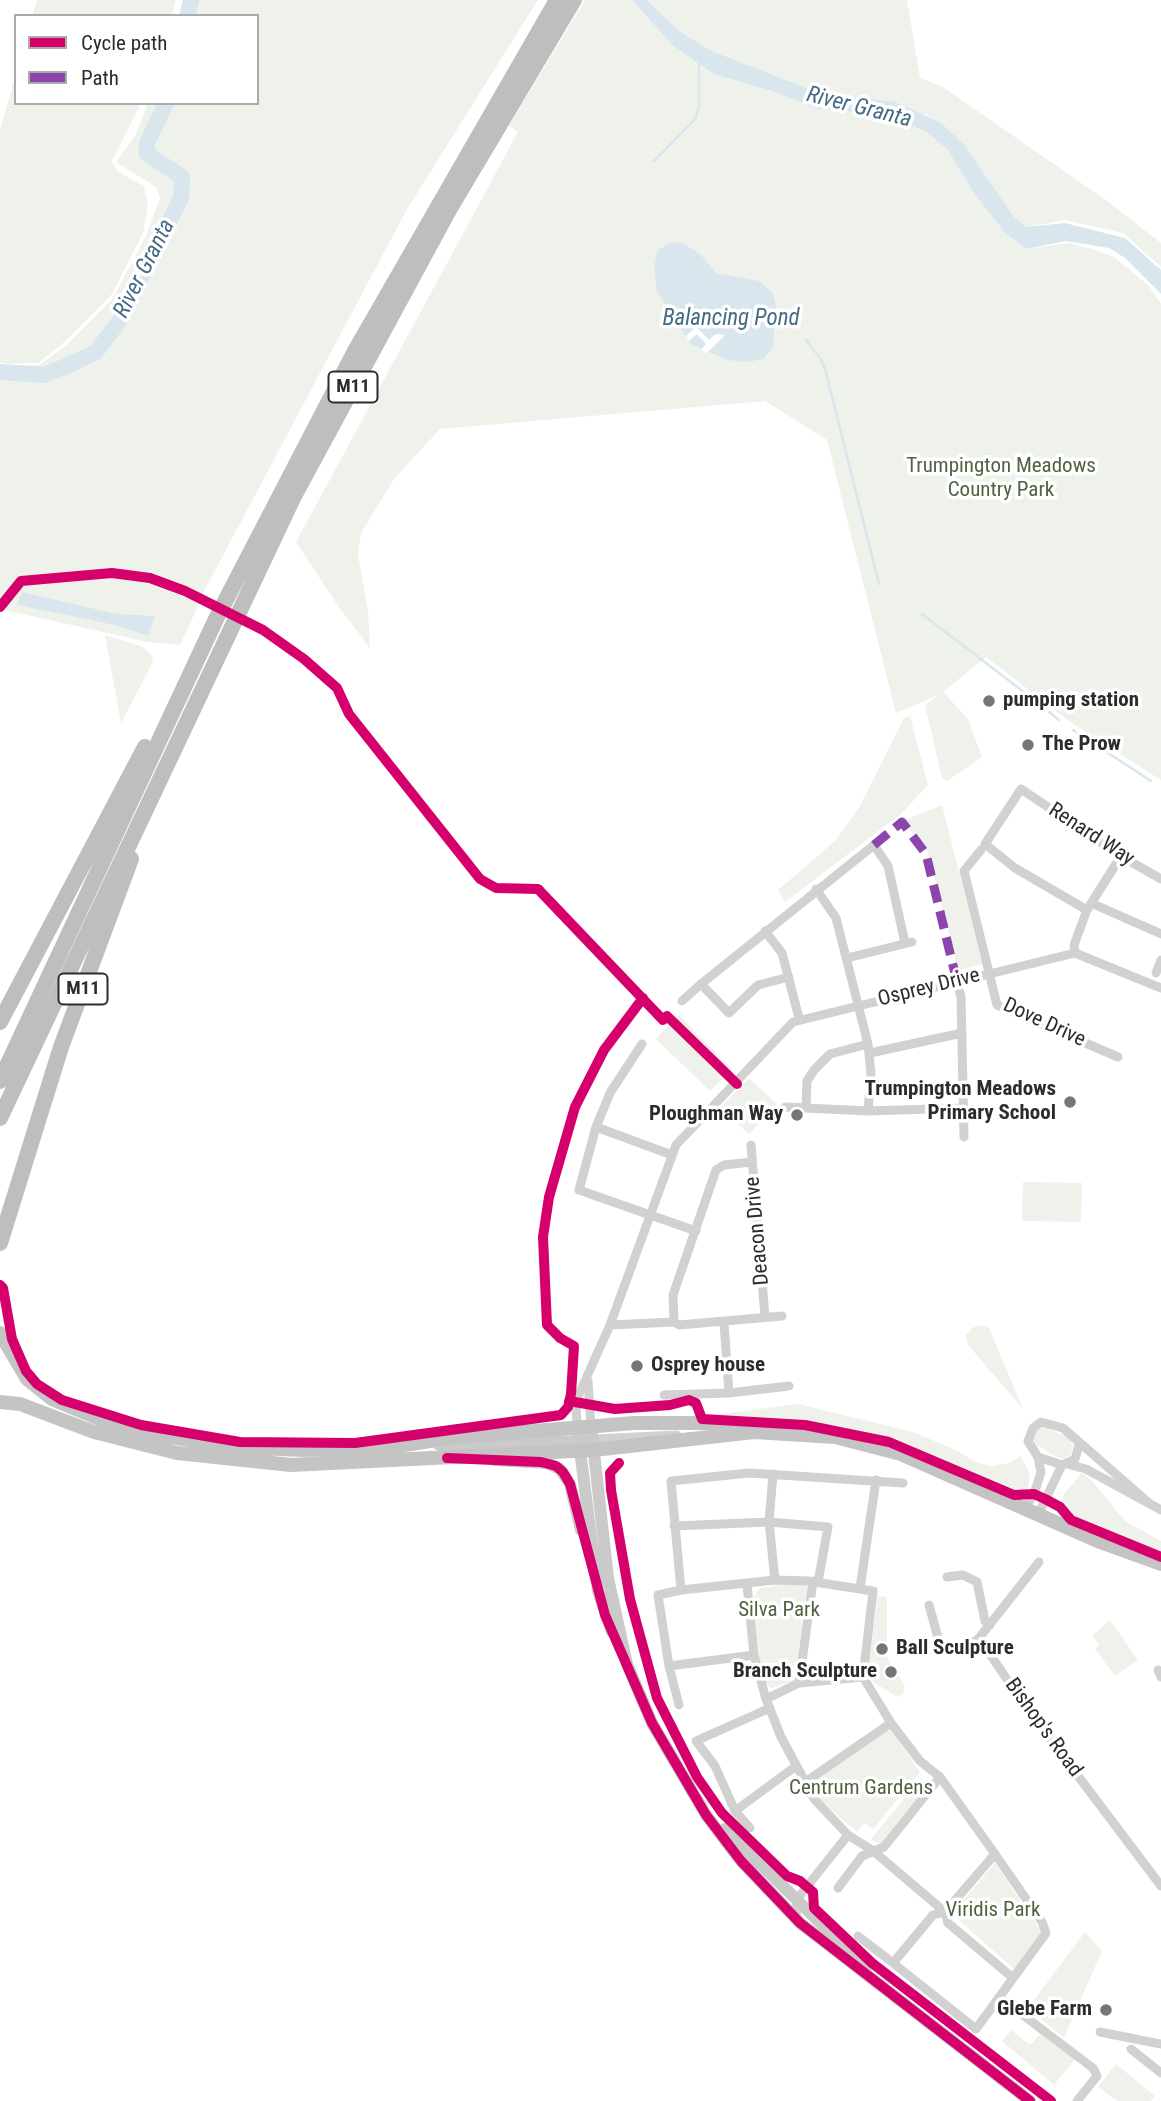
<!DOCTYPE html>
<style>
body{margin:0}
#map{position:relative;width:1161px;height:2101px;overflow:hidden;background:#fff;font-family:"Roboto Condensed",sans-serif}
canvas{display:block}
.legend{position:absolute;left:14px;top:14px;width:245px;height:91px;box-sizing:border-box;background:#fff;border:2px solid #ababab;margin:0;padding:9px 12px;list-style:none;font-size:21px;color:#2c2c2c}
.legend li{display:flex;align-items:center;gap:14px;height:35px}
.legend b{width:35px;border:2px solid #ababab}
</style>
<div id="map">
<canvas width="1161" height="2101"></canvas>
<ul class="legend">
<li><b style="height:9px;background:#d6006c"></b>Cycle path</li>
<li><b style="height:9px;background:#8e44ad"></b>Path</li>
</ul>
</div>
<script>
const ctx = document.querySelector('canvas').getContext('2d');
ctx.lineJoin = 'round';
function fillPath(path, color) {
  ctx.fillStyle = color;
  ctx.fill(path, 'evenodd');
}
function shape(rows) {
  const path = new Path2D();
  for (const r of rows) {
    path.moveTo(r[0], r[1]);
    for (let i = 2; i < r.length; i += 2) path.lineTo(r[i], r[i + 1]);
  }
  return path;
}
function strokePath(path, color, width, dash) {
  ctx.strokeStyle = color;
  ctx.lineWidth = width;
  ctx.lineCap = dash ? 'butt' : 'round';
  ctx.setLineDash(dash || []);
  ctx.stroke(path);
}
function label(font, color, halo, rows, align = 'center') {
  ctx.font = font + ' "Roboto Condensed",sans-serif';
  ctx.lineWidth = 7;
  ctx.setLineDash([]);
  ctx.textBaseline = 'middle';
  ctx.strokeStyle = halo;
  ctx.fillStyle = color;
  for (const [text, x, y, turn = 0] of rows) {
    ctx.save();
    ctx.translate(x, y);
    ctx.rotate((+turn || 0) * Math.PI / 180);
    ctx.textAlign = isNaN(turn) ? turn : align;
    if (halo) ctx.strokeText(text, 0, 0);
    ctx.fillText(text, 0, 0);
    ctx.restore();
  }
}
fillPath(shape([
 [37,0,176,0,172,16,32,16],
 [186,0,538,0,406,211,202,595,163,579,132,573,87,571,18,580,0,602,0,365,39,365,67,345,113,298,146,236,160,198,156,187,116,162,135,136,148,103,257,103,257,16,181,16],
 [585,0,632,0,673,46,714,74,772,91,817,109,882,114,925,131,947,149,974,193,1005,233,1026,249,1069,243,1096,250,1114,257,1148,285,1161,304,1161,780,1073,724,986,657,943,692,968,719,982,757,947,781,942,778,925,705,938,695,896,713,827,440,765,401,440,429,394,479,361,533,358,555,368,611,370,648,338,606,296,542,518,132,509,126],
 [647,0,907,0,920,78,943,87,1110,203,1161,243,1161,267,1123,233,1065,220,1026,227,1014,217,964,144,940,122,927,115,819,93,712,51,679,31],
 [16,74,16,103,141,103,112,161,117,171,144,186,148,205,143,233,112,294,68,339,38,363,6,364,0,362,0,130],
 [109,576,154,583,199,604,180,645,147,642,5,610,8,599,24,583],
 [105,635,141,646,151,654,153,662,121,723],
 [910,716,928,785,901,814,785,902,778,890,836,840,860,806,904,718],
 [942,805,982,964,958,970,928,852,903,821],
 [679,1015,732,1070,710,1091,656,1039],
 [749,1078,777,1104,749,1134,721,1107],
 [1023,1182,1082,1183,1081,1222,1022,1221],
 [981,1325,989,1328,1023,1409,968,1345,966,1335,972,1328],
 [798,1404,913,1432,956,1450,977,1463,993,1466,1009,1463,1021,1456,1030,1475,1028,1488,1020,1494,1009,1491,911,1447,835,1426,706,1416],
 [1045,1427,1069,1438,1073,1446,1071,1454,1064,1459,1056,1457,1035,1444,1033,1438,1037,1430],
 [1082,1473,1092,1481,1125,1521,1161,1541,1161,1554,1066,1513,1062,1506,1063,1495],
 [795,1583,805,1583,808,1589,801,1623,803,1626,798,1649,800,1651,796,1680,771,1688,762,1679,753,1598,760,1588],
 [878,1596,887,1597,887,1658,905,1686,903,1694,897,1697,867,1678],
 [1110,1620,1138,1660,1115,1676,1095,1649,1099,1645,1092,1636],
 [886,1730,892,1731,920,1772,873,1829,865,1823,857,1832,821,1801,811,1787,812,1781],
 [921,1778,928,1786,883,1843,877,1843,871,1839],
 [995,1863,1042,1933,1015,1970,952,1914],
 [1085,1932,1102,1951,1064,2038,1028,2008],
 [1011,2030,1030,2045,1040,2034,1075,2059,1054,2085,1002,2041],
 [1116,2064,1155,2096,1151,2101,1117,2101,1098,2087]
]), '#eff2eb');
fillPath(shape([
 [632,0,647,0,679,31,712,51,819,93,895,102,940,122,964,144,1014,217,1026,227,1065,223,1125,238,1161,270,1161,294,1125,258,1109,248,1066,241,1026,249,1005,233,974,193,947,149,925,131,882,114,817,109,772,91,714,74,673,46],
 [672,242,684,244,700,254,716,273,759,281,772,292,776,306,773,346,764,359,747,362,727,360,691,344,657,291,654,266,658,250],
 [22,592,116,614,155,616,148,636,115,625,17,605]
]), '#d9e6ee');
fillPath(shape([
 [696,327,709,340,716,334,725,335,707,353,701,350,706,344,697,334,689,341,686,336]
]), '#fff');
strokePath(shape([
 [654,161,695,119,699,107,699,63],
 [806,340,821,359,825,369,879,584],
 [922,614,1029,696],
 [1049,712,1059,720],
 [1073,730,1151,781]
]), '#d9e6ee', 2.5);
strokePath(shape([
 [187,16,191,0],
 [0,372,44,375,69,365,96,352,120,320,181,198,182,177,147,154,147,143,166,103]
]), '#d9e6ee', 16);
strokePath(shape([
 [981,850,964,871,997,1005,1118,1057],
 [816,889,836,918,868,1044,871,1074,868,1111],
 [1091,903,1161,934],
 [1087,910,1015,868,985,844,1021,789,1121,856,1161,879],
 [765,931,782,953,799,1018],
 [1075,953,1074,945,1087,910,1121,856],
 [847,958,912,942],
 [1156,973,1161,960],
 [789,977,758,985,729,1013,701,984,874,845,888,866,905,943],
 [957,982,961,997,964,1137],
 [682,1001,701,984],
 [870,1053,962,1033],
 [785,1107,868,1111,963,1108],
 [806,1108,807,1081,814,1070,830,1054,868,1044],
 [596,1127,610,1093,642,1044],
 [751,1145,765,1317],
 [672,1155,596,1127,579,1190,696,1231],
 [674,1322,673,1295,716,1170,724,1165,752,1162],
 [724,1323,729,1393],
 [610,1325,674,1322,679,1325,782,1316],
 [588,1381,591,1426],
 [664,1395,729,1393,789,1386],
 [578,1425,585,1434,595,1439,677,1435],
 [577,1427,576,1401,610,1325,676,1145,793,1022,1075,953,1161,988],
 [1079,1445,1075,1459,1062,1465,1038,1457,1028,1441,1033,1428,1041,1422,1063,1428,1150,1504],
 [1067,1464,1086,1469,1161,1510],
 [1025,1508,1034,1494,1041,1472,1038,1457],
 [1039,1513,1062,1465],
 [674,1526,769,1522,773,1474],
 [947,1577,963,1575,977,1582,985,1621,990,1625],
 [775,1580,769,1522,828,1527,818,1582],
 [747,1584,754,1655,766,1699,781,1737,815,1800,848,1835,872,1850,945,1912,948,1923,1013,1978],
 [860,1588,876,1480],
 [681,1590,671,1481,749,1473,903,1483],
 [929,1605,940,1645,948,1650,962,1651,979,1638,1039,1562],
 [979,1638,1023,1703,1161,1886],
 [754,1655,669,1666,658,1595,681,1590,775,1580,808,1581,873,1591,863,1677,891,1723,920,1761,940,1777,995,1854,1042,1922,1046,1933,976,2029,893,1963],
 [669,1666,679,1705],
 [1158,1670,1161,1677],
 [799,1683,813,1581],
 [766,1699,799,1683,863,1677],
 [804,1783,891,1723],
 [735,1811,796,1766],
 [750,1828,735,1811,715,1766,696,1741,770,1708],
 [838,1888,862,1856,884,1847,940,1777],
 [945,1912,995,1854],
 [796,1918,797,1899,848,1835],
 [858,1936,893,1963,933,1915,945,1912],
 [999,1997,1093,2068,1097,2076,1077,2101],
 [1100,2032,1161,2044],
 [1131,2049,1161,2073]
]), '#d1d1d1', 9);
strokePath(shape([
 [591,1426,608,1578,627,1664,652,1723,706,1815,741,1861,800,1923,1030,2101],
 [577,1427,598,1591,612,1632],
 [439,1445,585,1441],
 [494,1460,547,1463,560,1469,570,1484,581,1530],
 [725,1829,866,1968]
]), '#cacaca', 12);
strokePath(shape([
 [0,1333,27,1379,52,1399,100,1419,152,1434,233,1447,303,1450,393,1447,448,1438,634,1423,716,1423,753,1431],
 [0,1402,20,1404,94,1432,177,1453,291,1465,594,1450,754,1432,835,1437,901,1454,1100,1542,1161,1564]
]), '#c4c4c4', 14);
strokePath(shape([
 [0,1022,145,747],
 [0,1081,217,617,355,351,557,0],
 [0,1118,293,498,449,210,574,0],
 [0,1243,61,1047,131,859]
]), '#bebebe', 16);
strokePath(shape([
 [874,845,902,822,926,854,957,982]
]), '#8e44ad', 9, [18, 9]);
strokePath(shape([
 [0,607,21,581,112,573,150,578,185,591,263,630,304,659,337,688,349,714,480,879,496,888,538,889,663,1020],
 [667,1016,737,1084],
 [0,1285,3,1288,12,1339,26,1371,37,1384,62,1400,141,1425,240,1442,355,1443,561,1415,568,1407,571,1394,574,1346,560,1338,547,1325,543,1237,549,1197,575,1107,604,1050,643,998],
 [569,1401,615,1409,670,1405,689,1400,696,1403,702,1419,805,1425,889,1442,1014,1495,1034,1494,1045,1499,1060,1507,1071,1520,1161,1557],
 [447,1458,541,1462,556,1466,563,1472,570,1484,605,1615,652,1723,706,1815,741,1861,800,1923,1030,2101],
 [619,1463,610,1473,611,1490,630,1599,657,1698,697,1777,722,1813,787,1876,800,1881,813,1892,814,1908,872,1963,1051,2101]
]), '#d6006c', 10);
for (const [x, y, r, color] of [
 [989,701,7,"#767676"],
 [1028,745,7,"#767676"],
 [1070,1102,7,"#767676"],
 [797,1115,7,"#767676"],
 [637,1366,7,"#767676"],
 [882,1649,7,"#767676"],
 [891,1672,7,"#767676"],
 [1106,2010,7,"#767676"]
]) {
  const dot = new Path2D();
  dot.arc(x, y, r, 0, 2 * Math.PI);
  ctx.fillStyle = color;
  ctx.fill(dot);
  strokePath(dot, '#fff', 2.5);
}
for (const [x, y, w] of [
 [353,387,49],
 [83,989,49]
]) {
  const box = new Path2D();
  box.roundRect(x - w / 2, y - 15.5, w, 31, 5);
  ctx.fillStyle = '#fff';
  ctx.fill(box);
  strokePath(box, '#2c2c2c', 2);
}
label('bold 19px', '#2c2c2c', null, [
 ["M11",353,387],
 ["M11",83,989]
]);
label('21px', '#50623f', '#fff', [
 ["Trumpington Meadows",1001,467],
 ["Country Park",1001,491],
 ["Silva Park",779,1611],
 ["Centrum Gardens",861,1789],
 ["Viridis Park",993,1911]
]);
label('bold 21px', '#2c2c2c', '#fff', [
 ["pumping station",1003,701],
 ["The Prow",1042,745],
 ["Trumpington Meadows",1056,1090,"right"],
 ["Primary School",1056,1114,"right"],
 ["Ploughman Way",783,1115,"right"],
 ["Osprey house",651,1366],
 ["Ball Sculpture",896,1649],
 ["Branch Sculpture",877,1672,"right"],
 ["Glebe Farm",1092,2010,"right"]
], 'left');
label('21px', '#2c2c2c', '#fff', [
 ["Renard Way",1091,835,33],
 ["Osprey Drive",929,988,-14],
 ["Dove Drive",1044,1023,25],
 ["Deacon Drive",758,1231,-95],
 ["Bishop's Road",1043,1728,54]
]);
label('italic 23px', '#446c84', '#fff', [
 ["River Granta",859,108,14],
 ["River Granta",145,269,-63],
 ["Balancing Pond",731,319]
]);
</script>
